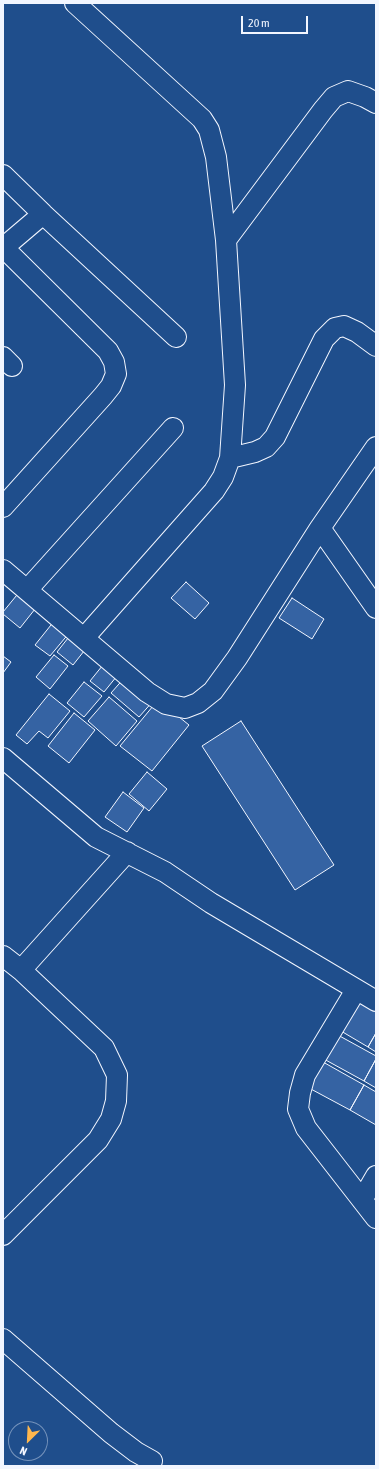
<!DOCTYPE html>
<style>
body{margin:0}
#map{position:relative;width:379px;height:1469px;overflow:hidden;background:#1f4e8c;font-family:"Asap Condensed",sans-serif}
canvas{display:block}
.frame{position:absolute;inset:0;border:4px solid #f2f6ff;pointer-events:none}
.north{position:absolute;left:8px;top:1421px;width:40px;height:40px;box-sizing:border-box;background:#1f4e8c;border:1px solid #7391ba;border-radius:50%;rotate:204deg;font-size:11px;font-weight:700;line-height:16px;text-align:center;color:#f2f6ff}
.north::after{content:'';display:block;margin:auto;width:14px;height:18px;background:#ffb74d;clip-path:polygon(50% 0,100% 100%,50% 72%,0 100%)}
.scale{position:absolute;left:241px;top:16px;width:67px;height:18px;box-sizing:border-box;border:2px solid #f2f6ff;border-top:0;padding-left:5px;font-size:12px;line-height:14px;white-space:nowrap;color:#f2f6ff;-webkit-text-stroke:3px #1f4e8c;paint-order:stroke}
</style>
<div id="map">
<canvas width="379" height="1469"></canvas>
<div class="frame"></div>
<div class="north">N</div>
<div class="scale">20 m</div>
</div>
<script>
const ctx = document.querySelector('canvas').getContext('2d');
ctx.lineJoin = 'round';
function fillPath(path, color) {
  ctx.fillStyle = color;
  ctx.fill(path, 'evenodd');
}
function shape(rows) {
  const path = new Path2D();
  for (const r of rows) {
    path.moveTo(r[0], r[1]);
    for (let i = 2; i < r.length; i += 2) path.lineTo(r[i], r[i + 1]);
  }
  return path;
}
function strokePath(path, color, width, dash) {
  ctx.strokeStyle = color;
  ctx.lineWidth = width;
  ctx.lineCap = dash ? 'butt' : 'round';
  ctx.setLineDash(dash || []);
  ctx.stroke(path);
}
const building = shape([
 [186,582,209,603,195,619,171,598,186,582],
 [21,590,39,604,20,628,3,614,3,612,21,590],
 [292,598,324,619,312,639,279,618,292,598],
 [55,620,70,632,50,656,35,645,55,620],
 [72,633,88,646,73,665,57,652,72,633],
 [54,655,68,666,50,689,36,677,54,655],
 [3,656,11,662,3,673,3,656],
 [107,660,121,671,104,692,90,681,107,660],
 [126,676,154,700,139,717,111,693,126,676],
 [84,682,102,696,84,717,67,703,84,682],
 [49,694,70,711,48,738,39,731,27,744,16,735,49,694],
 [109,697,137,721,116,746,88,721,109,697],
 [158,700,189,725,152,771,120,746,158,700],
 [74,713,95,730,69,763,48,746,74,713],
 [241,721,334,865,295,890,202,746,241,721],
 [147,772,167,789,149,811,129,794,147,772],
 [123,792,144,808,127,832,105,817,123,792],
 [360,999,376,1008,376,1033,368,1047,341,1031,360,999],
 [376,1033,376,1052,368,1047,376,1033],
 [336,1034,376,1056,376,1059,364,1081,322,1058,336,1034],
 [376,1059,376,1088,364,1081,376,1059],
 [323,1062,364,1085,350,1110,309,1088,323,1062],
 [364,1085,376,1092,376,1125,350,1110,364,1085]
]);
fillPath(building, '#3563a3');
strokePath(building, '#f2f6ff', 1);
const minor = shape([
 [75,3,202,119,209,130,216,157,226,240,235,385,230,458,223,477,214,491,84,638],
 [3,175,43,214,176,337],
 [226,240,323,110,334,97,348,91,365,97,376,103],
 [3,247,108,351,114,362,116,374,111,386,103,396,3,507],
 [3,248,43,214],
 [3,357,12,366],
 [376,447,320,528,376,608],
 [230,458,255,452,266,447,275,437,324,339,335,328,344,326,357,332,376,346],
 [3,570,147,692,166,704,185,708,198,703,213,691,237,658,320,528],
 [27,590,173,428],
 [3,758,96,837,165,872,211,903,376,1001],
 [3,956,21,970,104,1048,117,1075,116,1101,111,1119,98,1140,3,1235],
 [21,970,127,852],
 [356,990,305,1075,300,1093,298,1109,306,1128,376,1218],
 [362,1200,376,1176],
 [3,1339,111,1433,136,1452,152,1461]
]);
strokePath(minor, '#f2f6ff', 22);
strokePath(minor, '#1f4e8c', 20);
</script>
